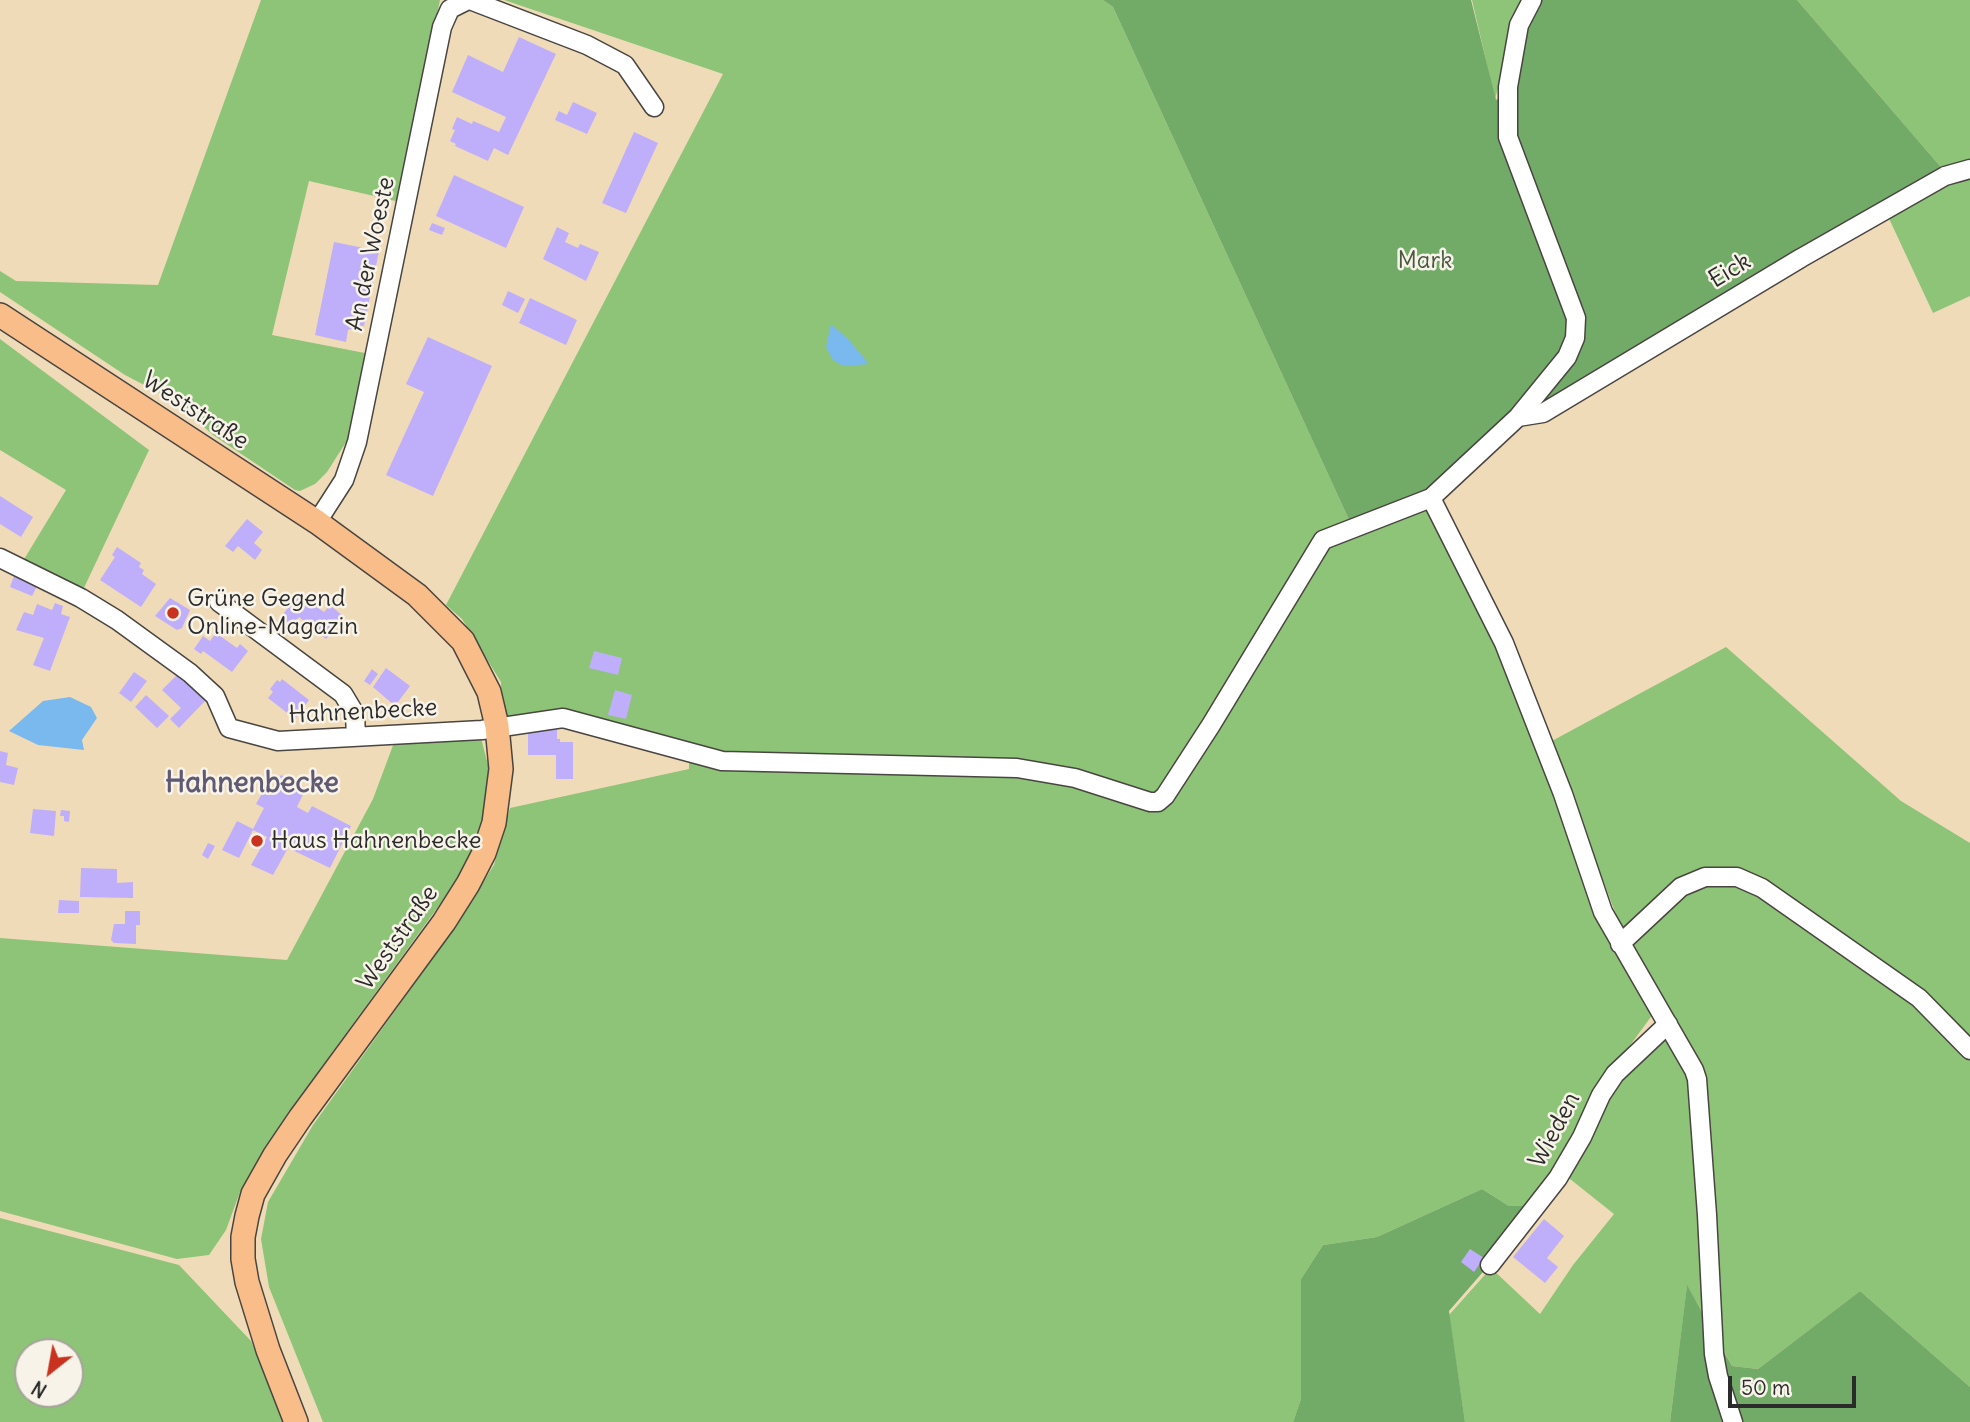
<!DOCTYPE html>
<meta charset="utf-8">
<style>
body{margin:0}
#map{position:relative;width:1970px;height:1422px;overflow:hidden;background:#f0dbb9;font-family:Delius,sans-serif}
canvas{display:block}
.north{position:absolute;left:14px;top:1338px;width:70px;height:70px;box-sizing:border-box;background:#f7f3e8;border:2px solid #a5a39c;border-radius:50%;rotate:211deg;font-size:19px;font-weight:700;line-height:28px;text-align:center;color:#2b2b2b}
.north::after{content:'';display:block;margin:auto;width:24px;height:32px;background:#c8321e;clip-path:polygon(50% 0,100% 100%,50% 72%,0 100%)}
.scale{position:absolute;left:1728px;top:1376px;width:128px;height:32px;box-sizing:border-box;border:4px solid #2b2b2b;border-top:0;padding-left:9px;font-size:21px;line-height:24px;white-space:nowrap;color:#2b2b2b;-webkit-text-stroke:5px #f7f3e8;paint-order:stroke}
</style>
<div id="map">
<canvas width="1970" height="1422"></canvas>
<div class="north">N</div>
<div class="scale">50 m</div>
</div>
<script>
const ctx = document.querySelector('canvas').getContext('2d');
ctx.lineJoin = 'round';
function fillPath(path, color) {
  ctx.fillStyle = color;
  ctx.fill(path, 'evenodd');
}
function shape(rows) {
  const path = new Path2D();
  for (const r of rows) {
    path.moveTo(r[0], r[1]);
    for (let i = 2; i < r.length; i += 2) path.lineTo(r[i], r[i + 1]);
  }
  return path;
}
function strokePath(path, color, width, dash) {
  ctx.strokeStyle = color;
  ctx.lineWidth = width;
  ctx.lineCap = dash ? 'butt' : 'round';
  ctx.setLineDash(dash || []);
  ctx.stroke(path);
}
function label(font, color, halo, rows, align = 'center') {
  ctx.font = font + ' Delius,sans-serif';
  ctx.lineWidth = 5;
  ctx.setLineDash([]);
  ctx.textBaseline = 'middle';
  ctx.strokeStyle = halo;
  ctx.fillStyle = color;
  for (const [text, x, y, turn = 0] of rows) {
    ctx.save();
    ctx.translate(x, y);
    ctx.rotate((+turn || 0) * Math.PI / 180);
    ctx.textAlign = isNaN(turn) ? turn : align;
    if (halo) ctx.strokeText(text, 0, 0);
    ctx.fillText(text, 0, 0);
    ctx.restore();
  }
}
fillPath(shape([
 [261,0,440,0,400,202,309,181,272,335,370,354,350,436,327,472,315,484,300,491,295,490,213,435,173,400,125,375,0,292,0,271,16,281,158,285],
 [504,0,1103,0,1113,7,1351,524,1320,536,1159,797,1077,773,723,755,562,715,502,720,501,682,462,619,446,605,723,74],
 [1472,0,1528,0,1516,24,1495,99],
 [1797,0,1970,0,1970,166,1946,173],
 [1970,172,1970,296,1933,313,1886,212],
 [0,339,149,450,82,592,23,561,66,490,0,450],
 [1430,501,1498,648,1653,1014,1618,1062,1555,1178,1531,1205,1509,1206,1482,1189,1377,1237,1323,1245,1301,1279,1301,1399,1293,1422,323,1422,269,1287,261,1239,268,1202,313,1125,451,933,494,865,510,808,689,769,689,755,1016,776,1076,783,1146,811,1164,806,1326,543],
 [1726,647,1901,801,1970,843,1970,1047,1751,877,1703,872,1625,938,1550,742],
 [481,738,488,765,490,794,474,846,459,878,288,1113,240,1192,226,1230,209,1255,177,1259,0,1211,0,938,287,960,373,799,395,740],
 [1705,881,1749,884,1918,999,1970,1052,1970,1387,1860,1291,1758,1369,1732,1366,1723,1349,1698,1072,1626,943,1666,904],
 [1667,1029,1691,1072,1715,1334,1687,1286,1670,1422,1465,1422,1449,1315,1491,1268,1540,1314,1573,1265,1614,1214,1565,1175,1622,1078],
 [0,1218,179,1265,251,1341,285,1422,0,1422],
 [28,1352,70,1352,70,1394,28,1394]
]), '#8dc477');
fillPath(shape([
 [1103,0,1471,0,1496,100,1511,89,1522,30,1536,0,1797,0,1946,173,1549,406,1520,410,1429,496,1351,524,1113,7],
 [1482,1189,1509,1206,1531,1205,1489,1265,1449,1311,1465,1422,1293,1422,1301,1399,1301,1279,1323,1245,1377,1237],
 [1687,1285,1732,1366,1758,1369,1860,1291,1970,1387,1970,1422,1670,1422]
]), '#72aa68');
fillPath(shape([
 [831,324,849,340,869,364,843,366,833,360,826,347],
 [70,697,91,707,97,718,82,740,84,750,38,745,9,731,43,701]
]), '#79b9ed');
fillPath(shape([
 [519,37,556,54,508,155,494,148,488,161,455,146,456,144,450,141,455,130,452,129,457,117,472,124,473,121,499,132,506,117,452,92,468,55,503,72],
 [573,102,597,113,587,134,555,120,559,111,567,115],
 [634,132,658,143,626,213,602,203],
 [454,175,524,207,506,248,436,216],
 [432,223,445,228,442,235,429,230],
 [557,227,569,233,565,242,578,248,580,244,599,252,586,281,543,259],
 [334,242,379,251,364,326,355,325,355,328,348,330,346,342,315,335],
 [508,291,525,299,518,313,502,305],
 [530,298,577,320,566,345,519,323],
 [428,337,492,366,433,496,386,475,424,392,406,384],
 [0,496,33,517,21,537,0,524],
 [247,519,263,532,254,543,262,550,255,560,238,546,233,552,225,546],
 [117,547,141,563,139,567,144,570,142,574,156,584,141,607,100,580,115,557,112,555],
 [15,573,38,584,32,596,10,587],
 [298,595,309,603,312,599,319,604,317,607,324,612,330,605,343,616,326,639,299,617,289,630,277,622],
 [170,598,190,610,182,628,177,630,155,616],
 [55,603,63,606,61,614,70,617,50,671,33,665,44,638,16,630,24,612,33,615,37,604,52,610],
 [216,633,237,648,240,644,248,651,232,672,203,651,201,654,194,649,203,636,210,641],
 [594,651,622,658,618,675,589,668],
 [386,668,410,686,395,706,373,687],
 [372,669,378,674,370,685,364,681],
 [134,672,147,681,131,702,119,693],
 [180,672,208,698,179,728,170,719,181,708,162,690],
 [282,679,309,700,295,719,268,698,273,692,270,689,277,680,280,682],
 [615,690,632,695,626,719,608,715],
 [146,695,169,716,157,728,135,707],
 [528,726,557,726,557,739,560,739,560,742,573,742,573,779,556,779,556,755,528,755],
 [0,751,8,753,6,765,18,768,14,785,0,782],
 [281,775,306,788,297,807,308,813,312,806,351,826,330,868,288,848,273,875,251,865,267,837,253,830,239,858,222,850,237,821,253,829,264,808,256,804,265,788,272,792],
 [33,809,56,811,54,836,30,833],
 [61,810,70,811,69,822,64,821,64,816,60,816],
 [208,843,215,846,208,859,202,855],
 [81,868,117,869,117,883,133,882,133,898,80,897],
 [59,900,79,901,79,913,58,913],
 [125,911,140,911,140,925,136,925,136,944,114,943,111,940,114,924,125,924],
 [1544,1219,1564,1236,1547,1258,1558,1267,1545,1283,1513,1257],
 [1470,1249,1484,1258,1474,1272,1461,1262]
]), '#bfaefa');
const minor = shape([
 [470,0,587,45,625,65,654,107],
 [1518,417,1543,413,1801,258,1945,176,1970,169],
 [1431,498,1504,643,1563,794,1603,912,1694,1070,1697,1079,1707,1215,1714,1354,1718,1376,1733,1422],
 [317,522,344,480,357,442,442,27,450,9,468,0],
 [0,558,81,598,117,620,190,673,215,696,229,728,278,741,482,730,563,718,722,761,1017,768,1075,778,1150,802,1158,802,1165,796,1211,725,1323,540,1431,498,1518,417,1567,357,1575,338,1576,318,1508,137,1508,87,1519,25,1532,0],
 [219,602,343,694,355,714,356,737],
 [1620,944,1681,887,1705,877,1737,877,1762,888,1919,998,1970,1050],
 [1490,1265,1558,1178,1582,1137,1601,1095,1615,1074,1668,1024]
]);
const major = shape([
 [0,315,317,522,417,595,463,641,489,692,497,726,501,769,494,823,484,853,468,884,444,922,300,1118,275,1155,253,1194,247,1216,243,1237,243,1259,247,1282,268,1350,296,1422]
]);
strokePath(minor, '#494540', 21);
strokePath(major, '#494540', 26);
strokePath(minor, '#fff', 18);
strokePath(major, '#f8bd89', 23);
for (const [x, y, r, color] of [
 [173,613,7,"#c8321e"],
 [257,841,7,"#c8321e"]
]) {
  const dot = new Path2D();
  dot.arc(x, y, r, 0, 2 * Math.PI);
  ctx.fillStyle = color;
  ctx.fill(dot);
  strokePath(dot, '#f7f3e8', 2.5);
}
label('24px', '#2b2b2b', '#f7f3e8', [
 ["An der Woeste",371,254,-78],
 ["Eick",1730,271,-31],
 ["Weststraße",195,411,33],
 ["Hahnenbecke",363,712,-3],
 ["Weststraße",398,938,-55],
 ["Wieden",1555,1130,-62]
]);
label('24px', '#485942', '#f7f3e8', [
 ["Mark",1425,261]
]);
label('24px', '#2b2b2b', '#f7f3e8', [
 ["Grüne Gegend",187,599],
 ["Online-Magazin",187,627],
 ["Haus Hahnenbecke",271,841]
], 'left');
label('bold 28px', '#5f5973', '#f7f3e8', [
 ["Hahnenbecke",252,784]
]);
</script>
